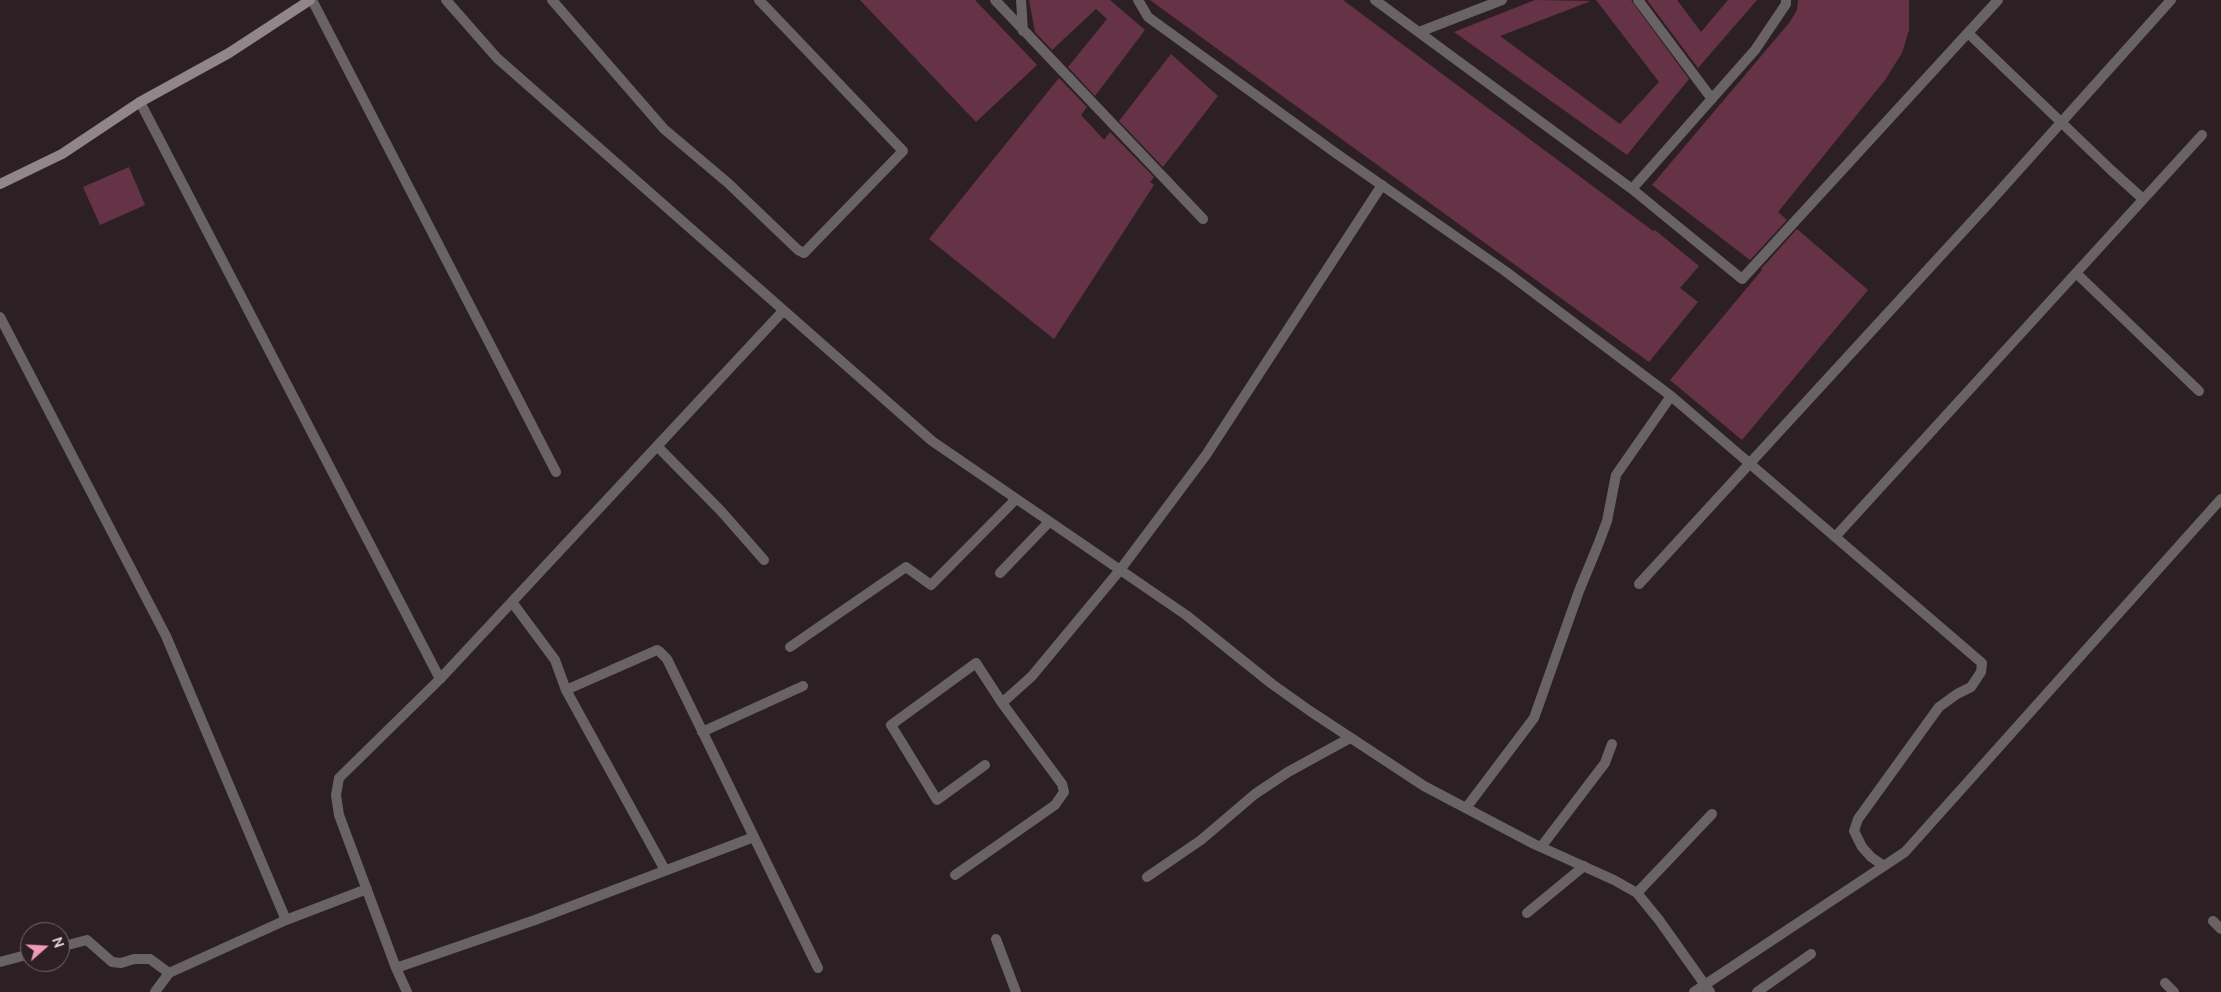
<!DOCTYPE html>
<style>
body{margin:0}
#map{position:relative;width:2221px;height:992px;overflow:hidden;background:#2c2024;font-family:Ubuntu,sans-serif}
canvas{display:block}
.north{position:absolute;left:20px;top:922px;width:50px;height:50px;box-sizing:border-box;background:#2c2024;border:1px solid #72686b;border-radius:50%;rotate:71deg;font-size:14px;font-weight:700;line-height:20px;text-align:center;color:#dcd4d6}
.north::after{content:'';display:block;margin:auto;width:18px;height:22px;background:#ef9ab8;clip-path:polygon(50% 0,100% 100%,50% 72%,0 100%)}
</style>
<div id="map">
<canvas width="2221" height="992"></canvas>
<div class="north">N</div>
</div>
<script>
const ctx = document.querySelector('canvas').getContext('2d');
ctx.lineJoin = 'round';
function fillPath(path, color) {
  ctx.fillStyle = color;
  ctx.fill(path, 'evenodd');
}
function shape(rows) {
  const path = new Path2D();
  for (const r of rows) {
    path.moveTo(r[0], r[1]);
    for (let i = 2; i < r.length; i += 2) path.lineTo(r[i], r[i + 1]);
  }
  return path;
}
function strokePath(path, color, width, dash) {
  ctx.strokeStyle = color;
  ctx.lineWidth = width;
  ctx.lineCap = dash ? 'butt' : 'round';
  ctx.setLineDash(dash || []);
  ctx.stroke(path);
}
fillPath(shape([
 [860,0,975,0,1037,65,976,122],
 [1029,0,1110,0,1145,30,1095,96,1068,67,1107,19,1096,9,1052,50,1035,32],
 [1150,0,1343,0,1653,231,1655,230,1699,266,1680,288,1698,302,1649,362],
 [1535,0,1591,1,1500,36,1620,124,1659,82,1596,0,1631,0,1689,79,1627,155,1454,32],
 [1647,0,1677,0,1701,32,1728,0,1757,0,1698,68],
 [1798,0,1909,0,1909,30,1902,53,1885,80,1778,212,1787,220,1750,260,1652,185,1789,23,1797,10],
 [1171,54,1218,96,1163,167,1119,121],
 [1059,78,1087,107,1081,115,1104,140,1110,132,1154,177,1150,182,1154,185,1054,339,929,239],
 [129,167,145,205,100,225,83,187],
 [1797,229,1868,290,1742,440,1670,380,1762,270,1761,269]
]), '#663346');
strokePath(shape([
 [312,0,556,472],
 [552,0,664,129,728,183,798,250,804,253,903,151,759,0],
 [995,0,1203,219],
 [1021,0,1023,31],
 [1138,0,1148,17,1337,154,1505,271,1671,396,1982,663,1981,672,1971,687,1957,694,1939,707,1858,819,1854,831,1862,847,1871,857,1884,866],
 [1375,0,1632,189,1742,279,1998,0],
 [1638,0,1712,99],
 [1419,32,1502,0],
 [1968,33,2111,170,2143,199],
 [140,102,440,679],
 [1632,189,1755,50,1786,4,1786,0],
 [2076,273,2199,391],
 [0,317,166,636,286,920],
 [1835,537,2202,135],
 [1639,584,1988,204,2171,0],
 [1466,808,1534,718,1579,591,1598,545,1607,521,1616,475,1671,396]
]), '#6a6365', 10);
strokePath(shape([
 [446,0,497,58,932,441,1186,615,1272,684,1310,711,1424,786,1534,844,1614,880,1637,893,1659,920,1710,992],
 [657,446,721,511,764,560],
 [1000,573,1049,522],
 [512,602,555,660,566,690,665,870],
 [790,647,906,567,931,585,1016,499],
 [566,690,657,650,660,652,667,659,818,968],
 [1002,703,1032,676,1120,570,1206,455,1382,185],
 [702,732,803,686],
 [1541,847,1605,763,1612,744],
 [955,875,1055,805,1064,792,1062,784,1002,703,976,663,891,725,937,800,985,765],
 [1147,877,1201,840,1255,794,1288,772,1350,738],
 [1637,893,1712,814],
 [1527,913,1584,866],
 [2213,921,2221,929],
 [996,939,1016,992],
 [60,947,87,940,112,962,121,963,134,959,150,959,169,973],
 [0,962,30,954],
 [396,968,535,920,754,837],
 [2165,983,2174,992],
 [155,992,169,973,286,920,367,889],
 [407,992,396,968,339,815,336,795,339,778,440,679,783,311],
 [1694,992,1905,852,2221,499],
 [1757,992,1811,954]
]), '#6a6365', 10);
strokePath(shape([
 [0,184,62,154,140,102,229,53,310,0]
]), '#91878a', 10);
</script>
